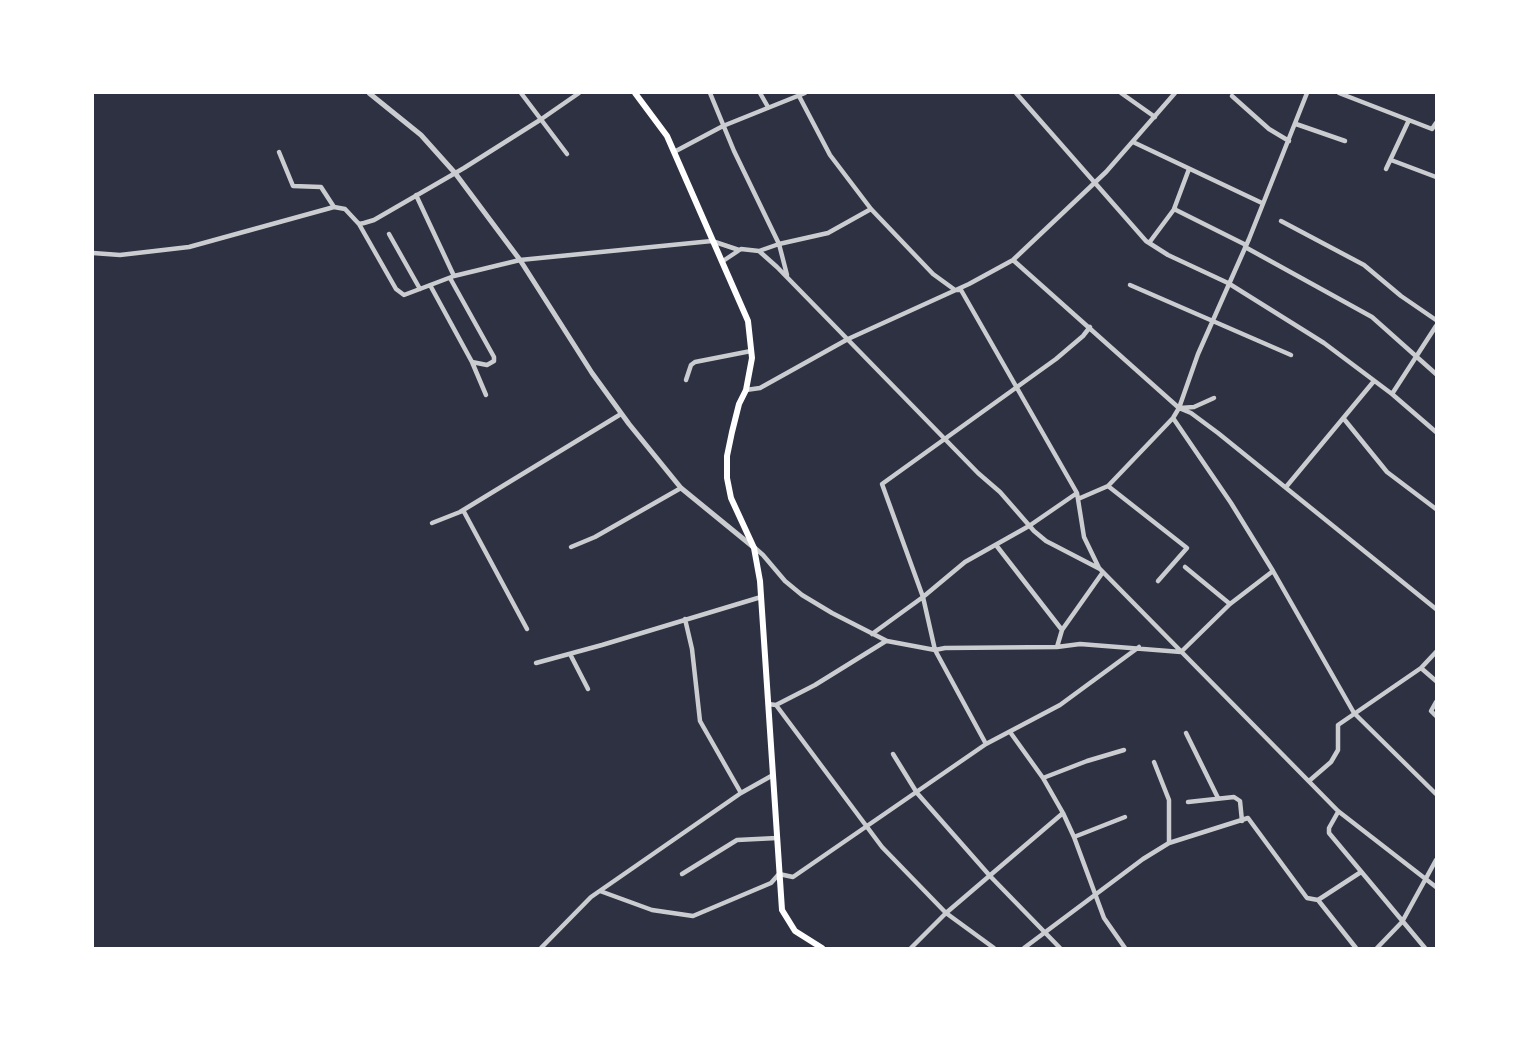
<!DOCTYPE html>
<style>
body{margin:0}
#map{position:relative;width:1529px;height:1041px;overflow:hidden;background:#2d3142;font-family:"DejaVu Sans",sans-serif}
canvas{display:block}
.frame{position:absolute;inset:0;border:94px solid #fff;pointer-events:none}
</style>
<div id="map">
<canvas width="1529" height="1041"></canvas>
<div class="frame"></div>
</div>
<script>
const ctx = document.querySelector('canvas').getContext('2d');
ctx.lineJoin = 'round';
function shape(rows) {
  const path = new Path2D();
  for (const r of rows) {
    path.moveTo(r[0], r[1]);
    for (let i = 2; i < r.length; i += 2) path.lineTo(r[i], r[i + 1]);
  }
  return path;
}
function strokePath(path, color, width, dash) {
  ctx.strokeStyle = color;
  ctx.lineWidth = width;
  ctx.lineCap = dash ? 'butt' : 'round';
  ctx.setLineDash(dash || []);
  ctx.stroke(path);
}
strokePath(shape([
 [521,93,567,154],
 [710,93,734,151,779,244,787,275],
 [760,93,768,107],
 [1016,93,1146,241,1168,255,1228,283,1324,343,1392,394,1436,432],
 [1121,93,1155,117],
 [1339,93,1432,129,1436,123],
 [799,96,830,155,871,209,933,274,955,290,961,290,1077,493,1084,537,1099,568],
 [1232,96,1269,129,1289,141],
 [1296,124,1345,141],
 [1133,142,1262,203],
 [279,152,293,186,321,187,334,207],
 [674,152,723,126,805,93],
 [1391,160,1436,177],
 [1189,169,1174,209,1246,245],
 [1386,169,1409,120],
 [416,195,454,276],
 [1281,221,1364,265,1401,296,1436,320],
 [359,224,396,289,404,295,454,276,520,260,712,241,739,250],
 [389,234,420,289],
 [1149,243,1175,208],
 [1245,247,1372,317,1436,374],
 [759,251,779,244,828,233,871,209],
 [93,253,120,255,189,247,334,207,345,209,359,224,364,223,374,220,464,168,540,120,579,93],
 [1013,260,1179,408,1191,413,1218,433,1436,609],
 [723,261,741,249,759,251,777,267,978,473,1000,492,1034,531,1046,541,1100,569,1338,811,1436,887],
 [450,278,494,357,494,361,487,365,472,362],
 [430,285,472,362,486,395],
 [1130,285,1291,355],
 [686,380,691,365,695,362,751,351],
 [746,390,760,388,848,339,969,284,1013,260,1106,172,1175,93],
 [1392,394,1436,326],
 [1180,408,1194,407,1214,398],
 [1173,418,1231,503,1273,571,1354,713,1436,794],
 [1344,419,1387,472,1436,509],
 [1108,486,1187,548,1158,581],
 [1286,487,1374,381],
 [1078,499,1108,486,1173,418,1179,408,1198,354,1249,239,1307,93],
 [463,510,527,629],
 [432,523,460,512,621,414],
 [996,545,1062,630],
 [571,547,595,537,681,488],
 [755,548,763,555,785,581,802,595,832,613,887,641,935,650,945,648,1057,647,1080,644,1181,652,1230,604,1273,571],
 [1185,567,1230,604],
 [685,619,692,649,700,721,741,793],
 [872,634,923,597,965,562,1029,526,1077,493],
 [1057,647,1062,630,1103,572],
 [570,654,588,689],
 [536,663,602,645,761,597],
 [1421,668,1436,681],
 [1436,702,1431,711,1436,716],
 [768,704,776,705,882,847,946,913,994,948],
 [776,705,815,685,886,641],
 [1010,732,1043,778,1063,813,1074,837,1104,918,1125,948],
 [1186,733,1218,798],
 [986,744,935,650,923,597,882,484,1056,359,1083,336,1090,327],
 [893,754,917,793,990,876,1060,948],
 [1154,762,1169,800,1169,843],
 [1043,778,1087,761,1124,750],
 [1309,781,1331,762,1338,750,1338,725,1421,668,1436,652],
 [1188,802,1234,797,1240,801,1242,821],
 [1338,812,1329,828,1329,833,1425,948],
 [1074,837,1125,817],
 [682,874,737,840,777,838],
 [600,891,652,910,693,916,771,883,779,874,793,877,986,744,1060,705,1139,647],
 [1318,900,1356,948],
 [541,948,591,897,741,793,773,775],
 [911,948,946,913,1063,813],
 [1024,948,1143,859,1169,843,1248,818,1307,898,1318,900,1361,872],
 [1377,948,1402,922,1436,860]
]), '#caccd0', 4.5);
strokePath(shape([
 [369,93,421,135,455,173,520,260,592,373,629,424,681,488,752,546]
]), '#caccd0', 5);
strokePath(shape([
 [635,93,667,136,748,321,752,358,746,390,739,404,732,432,727,456,727,478,731,498,754,548,760,581,782,910,795,931,822,948]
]), '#fff', 6);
</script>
